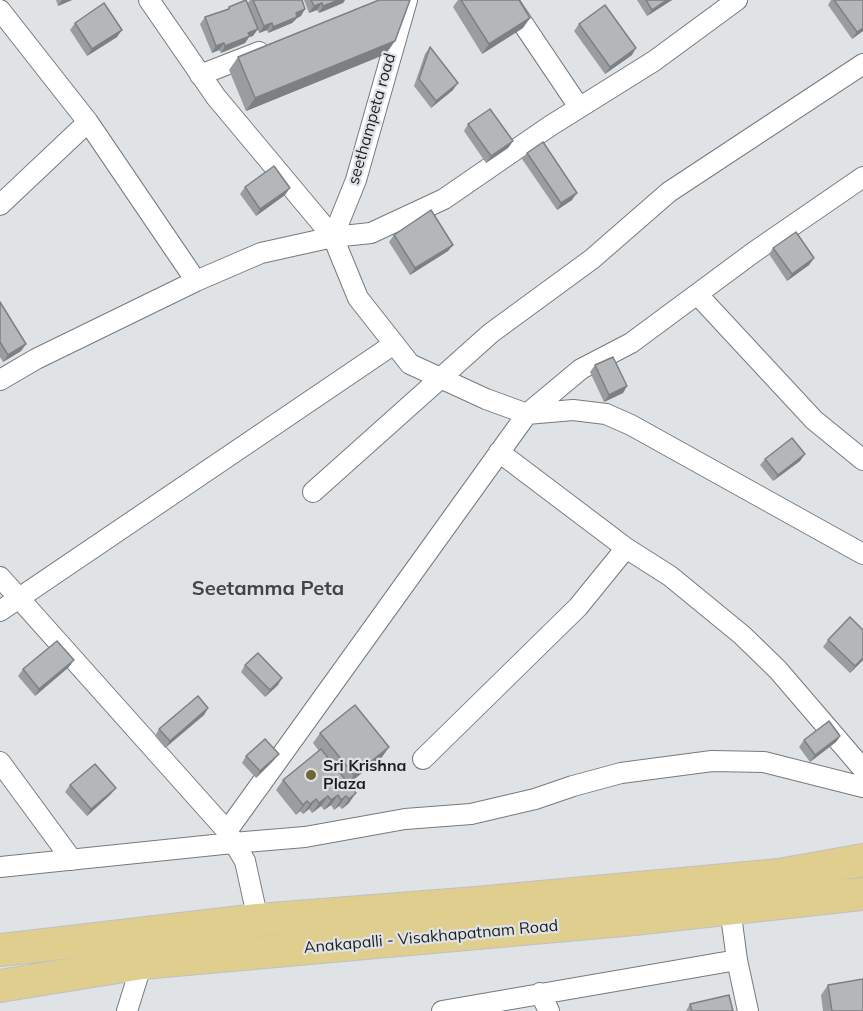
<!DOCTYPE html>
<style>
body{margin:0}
canvas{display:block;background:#dfe3e6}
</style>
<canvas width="863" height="1011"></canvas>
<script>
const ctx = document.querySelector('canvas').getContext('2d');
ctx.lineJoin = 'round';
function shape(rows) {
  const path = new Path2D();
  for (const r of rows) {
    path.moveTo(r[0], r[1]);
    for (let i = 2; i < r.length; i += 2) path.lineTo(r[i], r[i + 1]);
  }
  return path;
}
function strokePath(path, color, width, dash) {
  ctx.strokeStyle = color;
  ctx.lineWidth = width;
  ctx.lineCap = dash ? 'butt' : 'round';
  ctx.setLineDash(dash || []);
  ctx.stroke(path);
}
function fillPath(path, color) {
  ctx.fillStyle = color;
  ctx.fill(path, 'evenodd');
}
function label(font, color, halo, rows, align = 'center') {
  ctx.font = font + ' Mulish,sans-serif';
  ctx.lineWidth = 4.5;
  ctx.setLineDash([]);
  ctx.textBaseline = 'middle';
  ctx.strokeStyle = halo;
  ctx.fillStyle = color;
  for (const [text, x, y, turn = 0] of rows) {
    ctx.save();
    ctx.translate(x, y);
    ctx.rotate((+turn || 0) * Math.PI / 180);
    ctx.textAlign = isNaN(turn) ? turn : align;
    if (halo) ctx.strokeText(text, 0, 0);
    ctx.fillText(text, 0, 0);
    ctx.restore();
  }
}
const street = shape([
 [149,0,216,97,333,237],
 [507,0,579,107],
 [0,10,88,122,196,281],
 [200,75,259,52],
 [0,205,88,122],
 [333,237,371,233,444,199,550,126,654,61,737,0],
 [333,237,356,180,407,0],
 [697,294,814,420,863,460],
 [0,380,36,359,196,281,261,253,333,237,358,298,410,364,486,399,527,414,581,369,631,343,754,252,863,177],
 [499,452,626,548,670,576,742,635,778,670,863,769],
 [313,492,491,333,592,259,669,192,863,64],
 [0,577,227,831],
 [0,611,394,344],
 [423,759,578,607,626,548],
 [0,762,72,860],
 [0,867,233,843,305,837,405,819,471,814,535,799,573,786,621,773,712,761,764,762,863,787],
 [730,908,737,960,748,1011],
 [258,920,245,861,227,831,527,414,573,410,606,414,631,425,863,554],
 [540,993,549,1011],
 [127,1011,142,963],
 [442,1011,737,960]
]);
const primary = shape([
 [0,950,258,920,476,903,779,875,863,860],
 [0,986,142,963,634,919,863,894]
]);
strokePath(street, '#777a7d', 22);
strokePath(primary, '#c0c0c1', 34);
strokePath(street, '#fff', 20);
strokePath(primary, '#dfce8e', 32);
fillPath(shape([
 [56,0,72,0,58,6],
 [250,0,302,0,301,16,297,18,292,23,268,33,267,30,259,33,255,22,253,36,249,37,245,43,221,53,219,50,212,53,200,24,205,17,227,10,229,7,247,4],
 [304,0,345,0,343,3,319,13,317,10,309,13],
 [458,0,519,0,523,28,482,54,453,7],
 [637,0,672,0,647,16],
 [831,0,863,0,863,31,852,39,828,5],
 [75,23,117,37,87,56,70,30],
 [579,24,632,55,605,74,574,31],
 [430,47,453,90,431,108,414,86,425,54],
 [386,54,246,111,229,70,238,57],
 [468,124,513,141,508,148,486,163,464,131],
 [527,153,572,200,557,210,522,159],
 [245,187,285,195,256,216,240,194],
 [394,235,453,245,448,251,410,275,389,242],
 [773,248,814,258,809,265,787,281,769,254],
 [0,302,26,344,21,351,3,362,0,357],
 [595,365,627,386,623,393,604,402,590,372],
 [805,454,800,461,773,481,760,465,765,459],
 [828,640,863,660,850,673,823,647],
 [245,665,278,685,265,697,241,672],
 [69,667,35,696,18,676,23,669],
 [208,708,204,715,165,748,155,736,159,729],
 [320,733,389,747,382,757,348,784,349,803,342,809,339,806,334,810,331,805,324,810,321,806,312,813,309,809,303,814,300,811,296,815,276,790,283,780,319,751,313,743],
 [840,736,836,742,810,762,799,747,804,740],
 [246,756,274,760,256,778,242,763],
 [70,785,111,794,87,816,65,792],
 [828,985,863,1011,823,1011,821,995],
 [690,1004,733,1011,686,1011]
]), '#9a9da0');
fillPath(shape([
 [62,0,72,0,58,6],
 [339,0,345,0,343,3,319,13,323,6],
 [667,0,672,0,647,16,652,10],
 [322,3,317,10,309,13,314,6],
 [305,9,301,16,297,18,292,23,268,33,273,27,296,13],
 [530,18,523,28,482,54,489,44],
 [272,23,267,30,259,33,264,26],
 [863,28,863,31,852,39,857,32],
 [258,29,253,36,249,37,245,43,221,53,225,46,248,33],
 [122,30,117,37,87,56,92,49],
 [395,41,386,54,246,111,255,98],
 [224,43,219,50,212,53,216,46],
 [636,48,632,55,605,74,610,67],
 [458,83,453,90,431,108,436,101],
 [513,141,508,148,486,163,491,156],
 [290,188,285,195,256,216,260,209],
 [577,193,572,200,557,210,561,203],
 [453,245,448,251,410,275,415,268],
 [814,258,809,265,787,281,792,274],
 [26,344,21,351,3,362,8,355],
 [627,386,623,393,604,402,609,395],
 [805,454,800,461,773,481,778,475],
 [863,658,863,660,850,673,855,666],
 [74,660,69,667,35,696,39,689],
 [282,678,278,685,265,697,270,690],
 [208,708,204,715,165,748,170,741],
 [840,736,836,742,810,762,815,755],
 [389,747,382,757,347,785,354,775],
 [279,754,274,760,256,778,260,771],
 [116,788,111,794,87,816,91,809],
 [356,793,349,803,342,809,349,799],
 [338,795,331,805,324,810,331,800],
 [328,796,321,806,312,813,319,803],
 [346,796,339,806,334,810,341,800],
 [316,799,309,809,303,814,310,804],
 [307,801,300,811,296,815,303,805]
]), '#7d8082');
const building = shape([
 [246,0,258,29,248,33,250,36,225,46,224,43,216,46,205,17,229,9,229,7,246,0],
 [253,0,302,0,305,9,296,13,297,17,273,27,272,23,264,26,253,0],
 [311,0,339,0,323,6,322,3,314,6,311,0],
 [379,0,410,0,395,41,255,98,238,57,379,0],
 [461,0,519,0,530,18,489,44,461,0],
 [646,0,667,0,652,10,646,0],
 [834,0,863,0,863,28,857,32,834,0],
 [104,3,122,30,92,49,75,23,104,3],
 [605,5,636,48,610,67,579,24,605,5],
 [430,47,458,83,436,101,419,79,430,47],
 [490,109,513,141,491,156,468,124,490,109],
 [543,142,577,193,561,203,527,153,543,142],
 [274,166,290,188,260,209,245,187,274,166],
 [431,210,453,245,415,268,394,235,431,210],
 [796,232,814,258,792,274,773,248,796,232],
 [0,302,26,344,8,355,0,342,0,302],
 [613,357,627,386,609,395,595,365,613,357],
 [792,438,805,454,778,475,765,459,792,438],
 [850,617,863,630,863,658,855,666,828,640,850,617],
 [57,641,74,660,39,689,23,669,57,641],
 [258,653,282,678,270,690,245,665,258,653],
 [198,696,208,708,170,741,159,729,198,696],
 [355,705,389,747,354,775,320,733,355,705],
 [829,721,840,736,815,755,804,740,829,721],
 [265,739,279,754,260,771,246,756,265,739],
 [321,749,356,793,349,799,346,796,341,800,338,795,331,800,328,796,319,803,316,799,310,804,307,801,303,805,283,780,321,749],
 [95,764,116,788,91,809,70,785,95,764],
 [863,979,863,1011,832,1011,828,985,863,979],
 [729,995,733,1011,692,1011,690,1004,729,995]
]);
fillPath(building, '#b3b7ba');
strokePath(building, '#7d8082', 1.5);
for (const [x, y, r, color] of [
 [311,775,6,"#736633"]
]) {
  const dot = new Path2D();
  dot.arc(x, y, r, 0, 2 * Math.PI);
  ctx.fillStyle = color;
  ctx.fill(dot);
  strokePath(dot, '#dfe3e6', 2);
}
label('16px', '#1e1f21', '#dfe3e6', [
 ["seethampeta road",372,119,-74],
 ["Anakapalli - Visakhapatnam Road",431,937,-5]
]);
label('bold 16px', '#1e1f21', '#dfe3e6', [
 ["Sri Krishna",323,766],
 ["Plaza",323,784]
], 'left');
label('bold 20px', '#424548', '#dfe3e6', [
 ["Seetamma Peta",268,589]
]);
</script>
